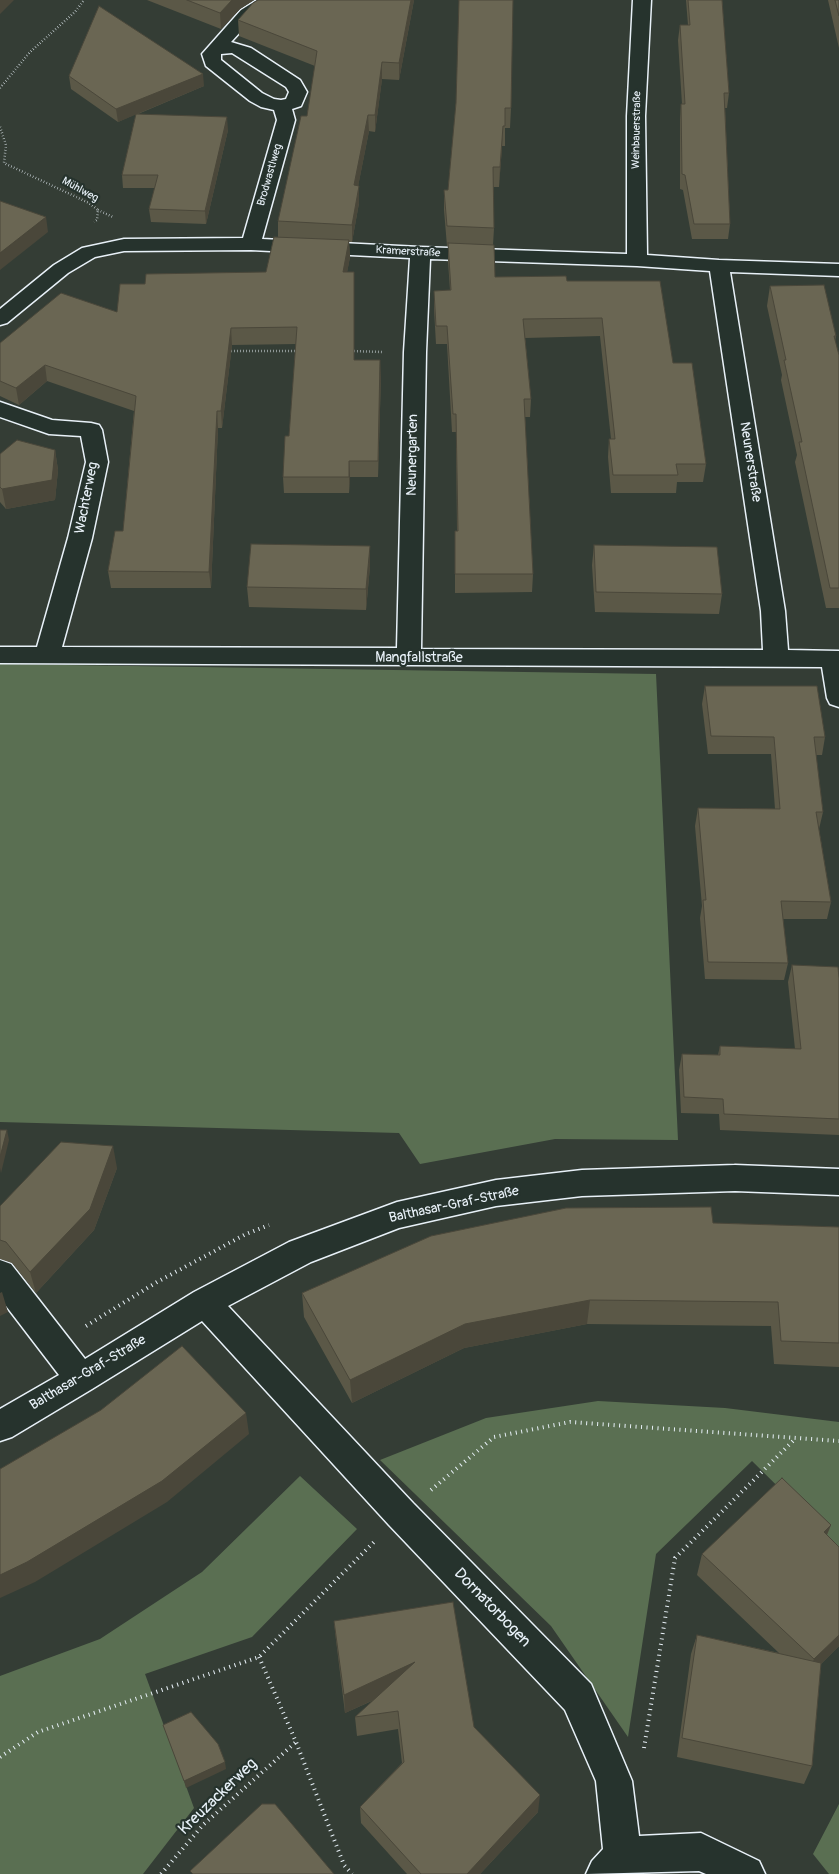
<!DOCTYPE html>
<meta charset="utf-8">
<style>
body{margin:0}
canvas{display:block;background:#343d35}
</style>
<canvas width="839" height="1874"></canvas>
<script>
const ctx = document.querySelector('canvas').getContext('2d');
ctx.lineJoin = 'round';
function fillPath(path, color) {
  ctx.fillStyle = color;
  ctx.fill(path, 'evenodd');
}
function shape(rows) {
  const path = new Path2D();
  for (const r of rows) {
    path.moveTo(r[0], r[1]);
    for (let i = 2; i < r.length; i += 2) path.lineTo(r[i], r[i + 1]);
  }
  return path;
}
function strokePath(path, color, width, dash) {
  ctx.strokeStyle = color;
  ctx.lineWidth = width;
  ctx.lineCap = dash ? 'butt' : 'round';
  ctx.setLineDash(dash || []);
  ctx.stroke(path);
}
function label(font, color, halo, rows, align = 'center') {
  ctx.font = font + ' Pangolin,sans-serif';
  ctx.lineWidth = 4.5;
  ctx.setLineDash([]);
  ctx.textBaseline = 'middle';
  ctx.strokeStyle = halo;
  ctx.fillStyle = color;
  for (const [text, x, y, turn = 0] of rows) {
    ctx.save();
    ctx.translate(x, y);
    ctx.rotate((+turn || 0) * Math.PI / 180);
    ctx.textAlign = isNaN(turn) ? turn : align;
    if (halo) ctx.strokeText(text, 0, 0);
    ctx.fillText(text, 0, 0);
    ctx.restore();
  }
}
fillPath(shape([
 [0,664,656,674,678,1140,555,1139,420,1164,399,1133,0,1122],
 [598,1401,725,1408,839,1422,839,1547,752,1461,656,1554,628,1737,551,1626,380,1460,486,1418],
 [300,1476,357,1529,252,1637,145,1674,194,1808,143,1874,0,1874,0,1676,100,1639,202,1572],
 [839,1804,839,1874,829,1874,813,1854]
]), '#5a6f52');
const minor = shape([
 [257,0,278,0,253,18,231,42,251,48,300,80,307,92,301,106,292,109,295,120,262,239,420,247,627,254,627,116,633,0,651,0,645,116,647,255,719,260,839,264,839,276,730,272,785,611,788,650,839,651,839,707,830,704,827,698,822,667,0,663,0,647,37,647,68,538,86,462,81,436,49,434,0,417,0,402,52,420,91,423,99,425,102,430,108,462,92,538,62,647,397,648,404,352,410,258,251,250,124,251,95,257,68,273,7,323,0,325,0,309,54,265,82,248,124,239,243,238,277,120,274,110,261,107,250,101,206,66,202,54,241,10,257,0],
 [232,53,286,87,289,92,286,99,281,100,274,99,262,93,221,60,221,54,232,53],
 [430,259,637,266,710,271,761,611,763,650,421,649,426,352,430,259],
 [735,1165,839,1169,839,1195,735,1191,582,1196,496,1206,399,1228,311,1262,228,1306,413,1503,591,1684,632,1781,639,1836,701,1833,759,1861,765,1874,706,1874,699,1871,586,1874,592,1861,603,1849,596,1781,565,1710,389,1525,202,1321,92,1389,12,1437,0,1441,0,1409,59,1375,0,1298,0,1260,11,1264,85,1359,194,1292,289,1242,397,1202,496,1180,582,1170,735,1165]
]);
strokePath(minor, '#e8f1f8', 3);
strokePath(shape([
 [0,88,30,52,75,12,84,0],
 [0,127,6,145,4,163,89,203,98,210,97,220,94,222],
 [98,210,113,217],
 [228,351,299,351],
 [351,351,382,352]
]), '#e8f1f8', 2.5, [0.5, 2.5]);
strokePath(shape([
 [86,1326,157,1282,246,1234,269,1225],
 [431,1490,494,1437,570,1422,839,1441],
 [259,1657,296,1742,344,1865,352,1874],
 [644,1748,675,1558,795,1439],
 [0,1757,38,1732,259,1657,375,1541],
 [161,1874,203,1825,296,1742]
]), '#e8f1f8', 4, [1, 4.5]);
fillPath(minor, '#26332d');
fillPath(shape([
 [147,0,254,0,240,9,221,29],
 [258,0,414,0,399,80,382,79,375,132,369,131,358,186,359,203,352,242,349,242,350,257,347,272,354,289,354,360,381,376,378,477,350,477,349,493,284,493,283,477,289,436,296,344,232,345,222,428,218,428,211,588,111,588,108,571,123,531,134,411,47,381,19,405,0,396,0,343,117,312,145,284,266,272,278,237,278,221,307,116,315,66,239,36,238,20],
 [686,0,722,0,729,93,727,108,725,108,730,224,728,239,692,239,683,190,680,189,680,119,681,104,682,104,678,40,680,25,688,25],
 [828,0,839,0,839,48],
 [69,76,204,86,138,114,228,130,206,224,151,222,149,209,155,188,123,188,122,175,136,114,118,122,71,89],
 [456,103,511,108,510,128,505,128,505,146,502,146,499,187,493,187,494,228,493,245,495,277,567,281,673,363,706,464,703,482,677,482,676,493,611,493,608,457,609,439,611,439,600,336,525,338,531,399,530,417,525,417,533,574,532,592,455,593,455,531,457,531,456,432,452,432,447,344,436,344,434,309,434,291,450,290,448,261,448,246,447,246,444,210,444,190,448,190],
 [770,286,836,336,835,341,839,355,839,608,826,608,795,462,797,455,781,380,782,375,767,306],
 [55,450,58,470,55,500,6,509,0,502,0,454],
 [594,545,722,594,719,614,595,612,592,565],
 [370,566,366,610,249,607,247,587],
 [705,686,825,737,822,755,816,755,823,812,819,829,831,902,827,919,783,919,788,963,784,980,705,979,700,918,702,906,695,826,698,808,775,809,771,754,708,754,702,704],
 [792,965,839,978,839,1135,720,1130,719,1114,681,1113,679,1070,682,1054,718,1055,720,1046,795,1049,788,982],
 [117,1168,94,1230,36,1293,12,1263,0,1259,0,1206],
 [713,1223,839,1227,839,1367,774,1364,771,1326,587,1324,464,1348,352,1403,304,1317,302,1293],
 [831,1525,827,1535,839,1547,839,1646,821,1664,812,1766,804,1784,677,1757,691,1654,697,1635,779,1653,697,1575,702,1554],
 [334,1621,474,1727,538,1812,480,1874,407,1874,361,1823,360,1807,402,1763,398,1729,357,1736,355,1717,374,1700,345,1713,336,1640]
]), '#5b5847');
fillPath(shape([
 [0,0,14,0,0,14],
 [232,0,254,0,240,9,221,29,220,13],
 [411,0,414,0,399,80,399,63],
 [382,62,382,79,375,132,375,115],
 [203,74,204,86,118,122,116,109],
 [368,115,369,131,355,202,354,185],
 [227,117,228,130,206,224,205,211],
 [503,126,502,146,499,187,500,167],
 [359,186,359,203,352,242,352,225],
 [46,217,48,232,0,270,0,253],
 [349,240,350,257,344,289,343,272],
 [231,328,232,345,222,428,221,411],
 [380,360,381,376,378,477,378,461],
 [45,365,47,381,19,405,16,388],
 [217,411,218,428,211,588,209,572],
 [55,450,58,470,55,500,6,509,2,489],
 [349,461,350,477,349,493],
 [370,546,370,566,366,610,366,589],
 [7,1130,9,1140,1,1173,0,1168,0,1157],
 [113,1146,117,1168,94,1230,36,1293,30,1272],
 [2,1292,8,1312,0,1316,0,1293],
 [590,1300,587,1324,464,1348,352,1403,350,1380,465,1324],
 [246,1413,249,1434,167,1502,35,1582,0,1598,0,1575],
 [831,1525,822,1546,824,1532],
 [839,1635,839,1646,806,1679,814,1659],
 [415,1662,415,1681,345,1713,344,1695],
 [225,1762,226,1769,186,1788,184,1781],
 [540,1795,538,1812,480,1874,467,1874]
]), '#4a473a');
const building = shape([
 [187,0,232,0,220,13,187,0],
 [258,0,411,0,399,63,382,62,375,115,368,115,354,185,359,186,352,225,278,221,301,116,307,116,317,51,238,20,253,3,258,0],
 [459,0,513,0,511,108,505,108,505,126,503,126,500,167,493,167,494,228,447,226,444,190,448,190,456,103,459,0],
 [688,0,722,0,729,93,724,93,730,224,694,224,685,175,682,174,681,104,685,104,680,25,690,25,688,0],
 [835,0,839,0,839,16,835,0],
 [99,6,203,74,116,109,69,76,99,6],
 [136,114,227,117,205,211,149,209,158,175,122,175,136,114],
 [0,201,46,217,0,253,0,201],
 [274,237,349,240,343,272,354,272,354,360,380,360,378,461,349,461,349,477,283,477,285,436,289,436,297,327,231,328,221,411,217,411,209,572,108,571,115,531,123,531,136,396,45,365,16,388,0,381,0,343,61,293,117,312,120,284,145,284,146,274,266,272,274,237],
 [448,243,494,245,495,277,566,276,567,281,660,281,673,363,692,363,706,464,676,464,678,475,613,475,609,439,615,439,602,318,523,319,531,399,524,399,533,574,455,574,455,531,458,531,456,414,453,414,447,326,436,326,434,291,451,290,448,243],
 [824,285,836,336,834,336,839,355,839,588,830,588,799,442,802,442,784,360,786,360,770,286,824,285],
 [17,440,55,450,52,480,2,489,0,487,0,454,17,440],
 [251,544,370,546,366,589,247,587,251,544],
 [594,545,717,547,722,594,596,592,594,545],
 [705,686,817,686,825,737,814,737,823,812,816,812,831,902,781,901,788,963,708,962,703,900,706,900,698,808,780,809,774,737,711,736,705,686],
 [792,965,838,967,839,978,839,1119,724,1114,723,1099,684,1097,682,1054,720,1055,720,1046,801,1049,792,965],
 [0,1130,7,1130,0,1157,0,1130],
 [61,1142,113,1146,90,1209,30,1272,6,1242,0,1240,0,1206,61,1142],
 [711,1207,713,1223,839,1227,839,1343,781,1341,778,1302,590,1300,465,1324,350,1380,302,1293,431,1236,566,1208,711,1207],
 [182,1346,246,1413,162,1481,27,1562,0,1575,0,1469,101,1410,182,1346],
 [782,1478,831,1525,824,1532,839,1547,839,1635,814,1659,702,1554,782,1478],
 [453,1602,474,1727,540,1795,467,1874,421,1874,360,1807,404,1762,398,1711,355,1717,415,1662,344,1695,334,1621,453,1602],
 [697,1635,821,1663,812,1766,682,1738,697,1635],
 [191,1712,218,1744,225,1762,184,1781,163,1725,191,1712],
 [262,1804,275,1804,334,1874,193,1874,190,1871,262,1804]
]);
fillPath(building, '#6a6653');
strokePath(building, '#4a473a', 1);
label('11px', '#e8f1f8', '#26332d', [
 ["Weinbauerstraße",637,130,-89],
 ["Brodwastlweg",270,175,-74],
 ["Mühlweg",80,190,29],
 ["Kramerstraße",408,252,3]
]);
label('14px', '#e8f1f8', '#26332d', [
 ["Neunergarten",413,455,-89],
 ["Neunerstraße",750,462,81],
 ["Wachterweg",87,498,-79],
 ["Mangfallstraße",419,658],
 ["Balthasar-Graf-Straße",454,1205,-12],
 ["Balthasar-Graf-Straße",88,1373,-31]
]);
label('16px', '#e8f1f8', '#26332d', [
 ["Dornatorbogen",492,1608,46],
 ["Kreuzackerweg",218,1797,-44]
]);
</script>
